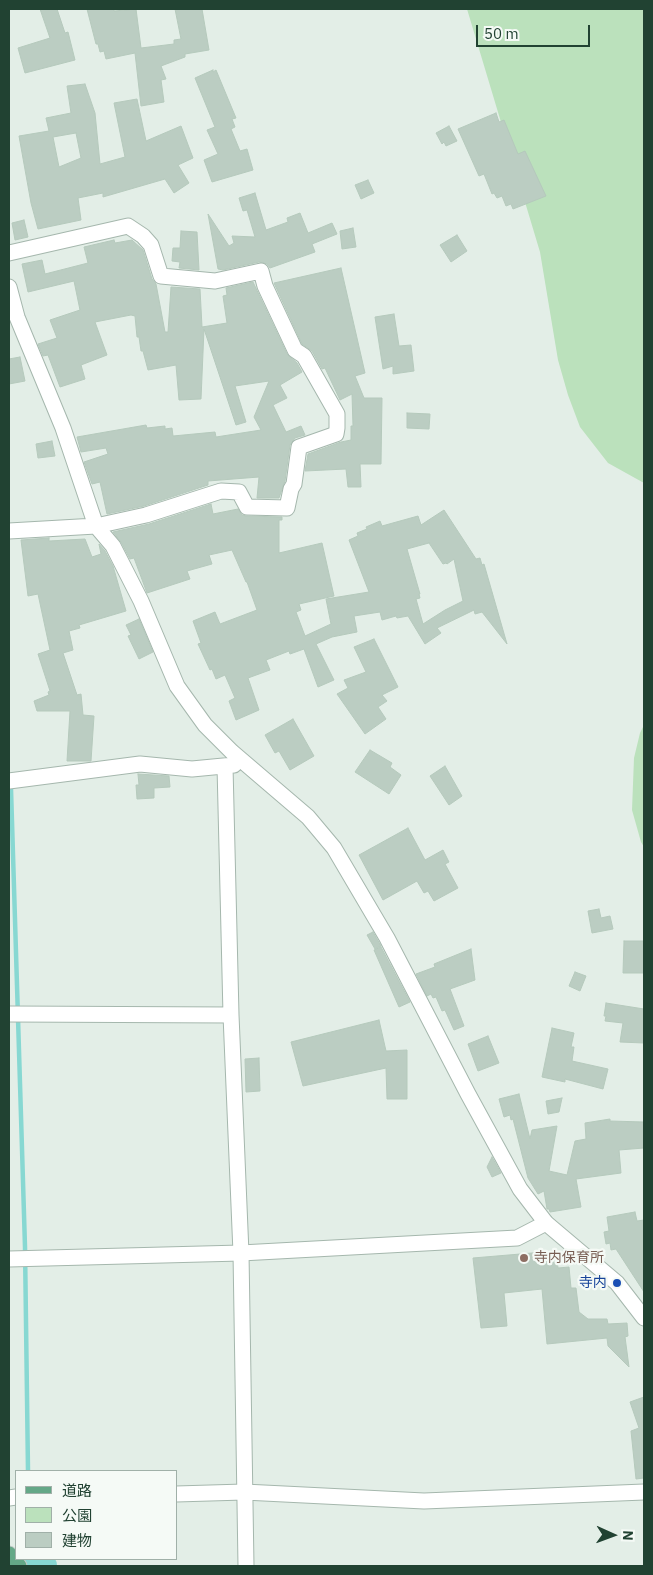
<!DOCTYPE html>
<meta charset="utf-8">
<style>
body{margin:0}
#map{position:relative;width:653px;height:1575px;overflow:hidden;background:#e3eee7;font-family:"IBM Plex Sans","Noto Sans JP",sans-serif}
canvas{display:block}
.frame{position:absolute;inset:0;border:10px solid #214232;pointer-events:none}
.legend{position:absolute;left:15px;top:1470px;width:162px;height:90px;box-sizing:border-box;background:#f5faf6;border:1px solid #a0b0a8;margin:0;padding:6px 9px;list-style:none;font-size:15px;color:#214232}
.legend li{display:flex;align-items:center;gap:10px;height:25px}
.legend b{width:25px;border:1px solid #a0b0a8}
.north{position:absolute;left:588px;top:1510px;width:50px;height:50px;-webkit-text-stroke:4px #f5faf6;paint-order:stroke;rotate:92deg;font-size:14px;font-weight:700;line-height:20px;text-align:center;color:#214232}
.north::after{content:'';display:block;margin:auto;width:18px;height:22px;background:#214232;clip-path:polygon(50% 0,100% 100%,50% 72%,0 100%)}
.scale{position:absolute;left:476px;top:25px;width:114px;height:22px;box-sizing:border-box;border:2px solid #214232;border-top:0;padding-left:6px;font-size:15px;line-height:18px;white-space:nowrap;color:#214232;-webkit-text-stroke:4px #f5faf6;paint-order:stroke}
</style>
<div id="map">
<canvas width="653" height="1575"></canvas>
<div class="frame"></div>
<ul class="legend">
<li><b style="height:6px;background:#64a887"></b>道路</li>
<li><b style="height:14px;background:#bbe1bc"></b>公園</li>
<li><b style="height:14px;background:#bbcdc2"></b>建物</li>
</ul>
<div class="north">N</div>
<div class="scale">50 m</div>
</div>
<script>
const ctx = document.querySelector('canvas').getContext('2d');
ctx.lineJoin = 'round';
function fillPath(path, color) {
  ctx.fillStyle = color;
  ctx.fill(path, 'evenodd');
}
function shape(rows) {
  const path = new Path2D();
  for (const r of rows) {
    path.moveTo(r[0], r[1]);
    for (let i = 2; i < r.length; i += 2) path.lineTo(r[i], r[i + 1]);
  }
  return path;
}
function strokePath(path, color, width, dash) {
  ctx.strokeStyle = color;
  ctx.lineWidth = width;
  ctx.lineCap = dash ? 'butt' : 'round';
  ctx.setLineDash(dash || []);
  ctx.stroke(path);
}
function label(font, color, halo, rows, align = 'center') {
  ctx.font = font + ' "IBM Plex Sans","Noto Sans JP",sans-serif';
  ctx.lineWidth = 4.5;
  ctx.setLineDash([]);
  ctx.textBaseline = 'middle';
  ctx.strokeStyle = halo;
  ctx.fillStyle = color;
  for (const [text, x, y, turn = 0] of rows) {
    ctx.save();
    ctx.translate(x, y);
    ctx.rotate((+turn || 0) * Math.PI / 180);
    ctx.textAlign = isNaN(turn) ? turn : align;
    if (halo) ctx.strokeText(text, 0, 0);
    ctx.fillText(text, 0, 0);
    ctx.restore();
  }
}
fillPath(shape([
 [467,9,644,9,644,483,608,463,580,427,568,395,558,360,540,252],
 [644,725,644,847,641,842,632,810,634,758,640,733]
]), '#bbe1bc');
strokePath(shape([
 [9,790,11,789,25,1247,28,1471]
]), '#87d8d2', 4.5);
strokePath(shape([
 [38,1559,43,1566]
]), '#87d8d2', 28);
const building = shape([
 [40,9,57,9,65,33,68,32,75,60,25,73,18,48,50,38,40,9],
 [87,9,114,9,114,11,136,9,141,48,174,44,174,40,181,39,175,9,202,9,209,50,185,54,185,57,161,66,166,79,161,80,164,102,141,106,135,53,106,59,104,51,100,52,98,44,96,44,87,9],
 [213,70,213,72,216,70,236,118,232,119,235,127,231,129,240,151,247,149,253,170,212,182,204,160,218,154,207,130,215,127,195,78,213,70],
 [85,84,95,113,100,164,125,157,114,103,137,99,146,141,181,126,193,158,178,165,189,183,174,193,165,179,103,197,103,193,78,198,81,220,38,229,31,203,19,136,49,131,46,118,71,113,67,86,85,84],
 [76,133,81,158,59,167,53,137,76,133],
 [496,113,499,122,504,120,518,154,525,151,546,196,513,209,511,204,506,206,502,196,497,198,494,193,492,194,484,174,479,176,458,129,496,113],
 [449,126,457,141,446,146,444,142,442,144,436,133,449,126],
 [368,180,374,193,361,199,355,185,368,180],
 [255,193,266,230,288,222,287,218,300,213,308,233,332,223,337,234,312,244,315,252,270,268,267,264,259,262,223,270,218,269,208,214,229,246,234,243,232,236,255,237,247,210,243,211,239,198,255,193],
 [24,220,28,237,15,240,12,223,24,220],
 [353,228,356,247,342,249,340,231,353,228],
 [181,231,197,232,199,270,179,268,180,262,172,261,173,248,180,248,181,231],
 [457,235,467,251,451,262,440,245,457,235],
 [114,240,115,243,132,240,143,250,152,279,156,284,165,332,168,332,171,287,200,289,202,327,227,323,223,296,227,295,226,288,253,282,287,354,297,363,302,372,280,385,287,398,273,405,286,432,301,426,305,435,295,438,290,445,285,481,279,498,257,498,259,477,208,481,208,485,144,506,107,514,100,482,92,484,84,462,108,454,106,448,81,452,77,437,146,425,147,428,165,426,165,429,172,428,173,436,215,432,216,437,261,430,254,417,269,381,235,386,246,422,236,425,204,329,201,399,179,400,176,365,148,370,143,351,141,351,139,337,137,337,135,316,131,315,95,322,107,355,81,365,85,379,60,387,48,355,43,356,38,344,57,338,50,320,80,310,74,281,28,292,22,264,42,260,45,274,88,263,84,247,114,240],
 [341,268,365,373,355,376,364,398,382,398,381,464,360,464,361,487,348,487,346,469,305,471,308,454,341,442,351,440,351,426,353,426,352,394,340,400,325,368,322,369,312,351,302,344,274,283,341,268],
 [394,314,399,346,411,345,414,371,393,374,393,366,383,369,375,317,394,314],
 [20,357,25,381,9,384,9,359,20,357],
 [407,413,430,414,429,429,407,428,407,413],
 [52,441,55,456,38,458,36,444,52,441],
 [211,504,213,514,238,509,242,515,246,516,282,517,282,520,279,520,279,553,322,543,334,596,299,604,301,610,296,612,305,636,331,624,326,599,369,592,349,540,358,536,357,533,367,529,366,527,380,521,382,526,418,516,421,525,444,510,476,559,480,558,482,565,484,564,507,644,482,612,475,614,474,610,437,628,441,633,425,644,408,616,397,618,396,616,382,620,380,612,354,616,357,632,332,637,316,644,334,680,318,687,304,649,290,654,289,651,266,660,270,670,248,678,259,710,236,720,229,701,235,698,225,675,216,679,212,669,210,670,198,644,201,643,193,621,215,612,220,624,257,610,247,582,246,582,232,550,209,555,212,564,187,571,190,579,147,593,134,558,130,559,121,542,113,532,149,524,211,504],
 [429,543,443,564,446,563,447,564,454,559,463,601,445,610,423,624,416,599,420,598,419,594,420,594,407,549,429,543],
 [49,538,49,541,85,539,92,557,101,554,99,544,105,551,113,566,126,611,79,625,80,628,69,631,73,650,63,653,77,695,81,694,83,715,94,716,91,761,67,761,70,711,37,711,34,701,49,695,48,692,50,691,38,654,50,650,38,594,28,596,21,540,49,538],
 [139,619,153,652,139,659,128,636,131,635,126,625,139,619],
 [374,639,398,687,382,695,387,701,378,707,386,719,365,734,337,694,348,688,344,680,366,672,354,647,374,639],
 [293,719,314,756,290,770,279,751,275,753,265,735,293,719],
 [370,750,392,763,390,767,401,775,389,794,355,772,370,750],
 [445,766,462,796,449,805,430,776,445,766],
 [138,774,169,776,170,787,154,788,154,798,137,799,136,785,139,785,138,774],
 [408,828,425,860,443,850,449,862,445,864,458,888,434,901,428,891,424,893,417,881,383,900,359,855,408,828],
 [599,909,601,918,610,916,613,929,592,933,588,911,599,909],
 [373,932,381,946,375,949,367,935,373,932],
 [624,941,644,941,644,973,623,973,624,941],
 [381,947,410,1002,399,1007,374,950,381,947],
 [471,949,475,980,450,989,464,1026,454,1030,445,1010,442,1011,436,997,433,998,431,994,427,996,416,974,435,967,434,964,471,949],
 [575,972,586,976,580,991,569,986,575,972],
 [606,1003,644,1009,644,1043,620,1042,623,1023,605,1021,606,1016,604,1016,606,1003],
 [379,1020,386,1051,407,1050,407,1099,387,1099,386,1068,303,1086,291,1042,379,1020],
 [552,1028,574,1033,571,1047,574,1047,572,1061,608,1069,603,1089,565,1079,565,1082,542,1077,552,1028],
 [488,1036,499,1063,478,1071,468,1044,488,1036],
 [259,1058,260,1091,246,1092,245,1059,259,1058],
 [519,1094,530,1139,532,1130,557,1126,549,1171,567,1175,575,1141,586,1139,585,1123,610,1119,610,1121,644,1122,644,1148,619,1150,621,1173,576,1179,581,1207,550,1212,549,1209,547,1209,544,1191,538,1194,528,1178,513,1119,511,1120,510,1115,504,1117,499,1099,519,1094],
 [562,1098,559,1112,548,1114,546,1101,562,1098],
 [492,1157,501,1173,492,1177,487,1167,492,1157],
 [635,1212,637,1221,644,1220,644,1292,616,1249,611,1250,610,1243,606,1244,604,1232,609,1231,607,1217,635,1212],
 [556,1251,558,1268,569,1267,571,1288,576,1288,579,1312,588,1319,607,1319,608,1324,627,1323,628,1336,625,1337,629,1367,608,1346,607,1338,547,1344,542,1289,504,1293,507,1326,481,1328,473,1258,556,1251],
 [644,1397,644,1478,636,1479,631,1431,639,1428,630,1402,644,1397]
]);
fillPath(building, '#bbcdc2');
strokePath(building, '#b5c9bc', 1);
const minor = shape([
 [9,253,128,226,143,236,151,245,161,276,215,281,261,271,265,286,295,350,304,356,337,414,337,428,336,434,299,447,294,484,291,489,287,508,247,507,239,492,221,491,146,515,96,526,9,531],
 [9,287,17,317,63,428,96,526,113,546,141,601,177,686,205,725,232,752,308,817,334,848,387,938,468,1094,520,1189,546,1223,617,1283,644,1318],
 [225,766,231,1015,241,1253,246,1566],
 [9,781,140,764,192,769,234,765],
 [9,1014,231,1015],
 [176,1494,244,1492,424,1501,644,1492],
 [9,1498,16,1497]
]);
const tertiary = shape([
 [9,1259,241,1253,517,1238,546,1223]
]);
const primary = shape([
 [9,1554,19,1566]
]);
strokePath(minor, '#a5b7ad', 17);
strokePath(tertiary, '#a5b7ad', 17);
strokePath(primary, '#c1cac6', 17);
strokePath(minor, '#fff', 15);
strokePath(tertiary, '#fff', 15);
strokePath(primary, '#64a887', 15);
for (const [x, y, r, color] of [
 [524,1258,5,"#8d6e63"],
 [617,1283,5,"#1a4fb4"]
]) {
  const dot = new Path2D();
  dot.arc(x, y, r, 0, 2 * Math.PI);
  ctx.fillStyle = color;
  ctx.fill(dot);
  strokePath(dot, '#f5faf6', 2);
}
label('14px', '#785e54', '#f5faf6', [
 ["寺内保育所",534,1258]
], 'left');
label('14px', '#164399', '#f5faf6', [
 ["寺内",607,1283]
], 'right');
</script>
